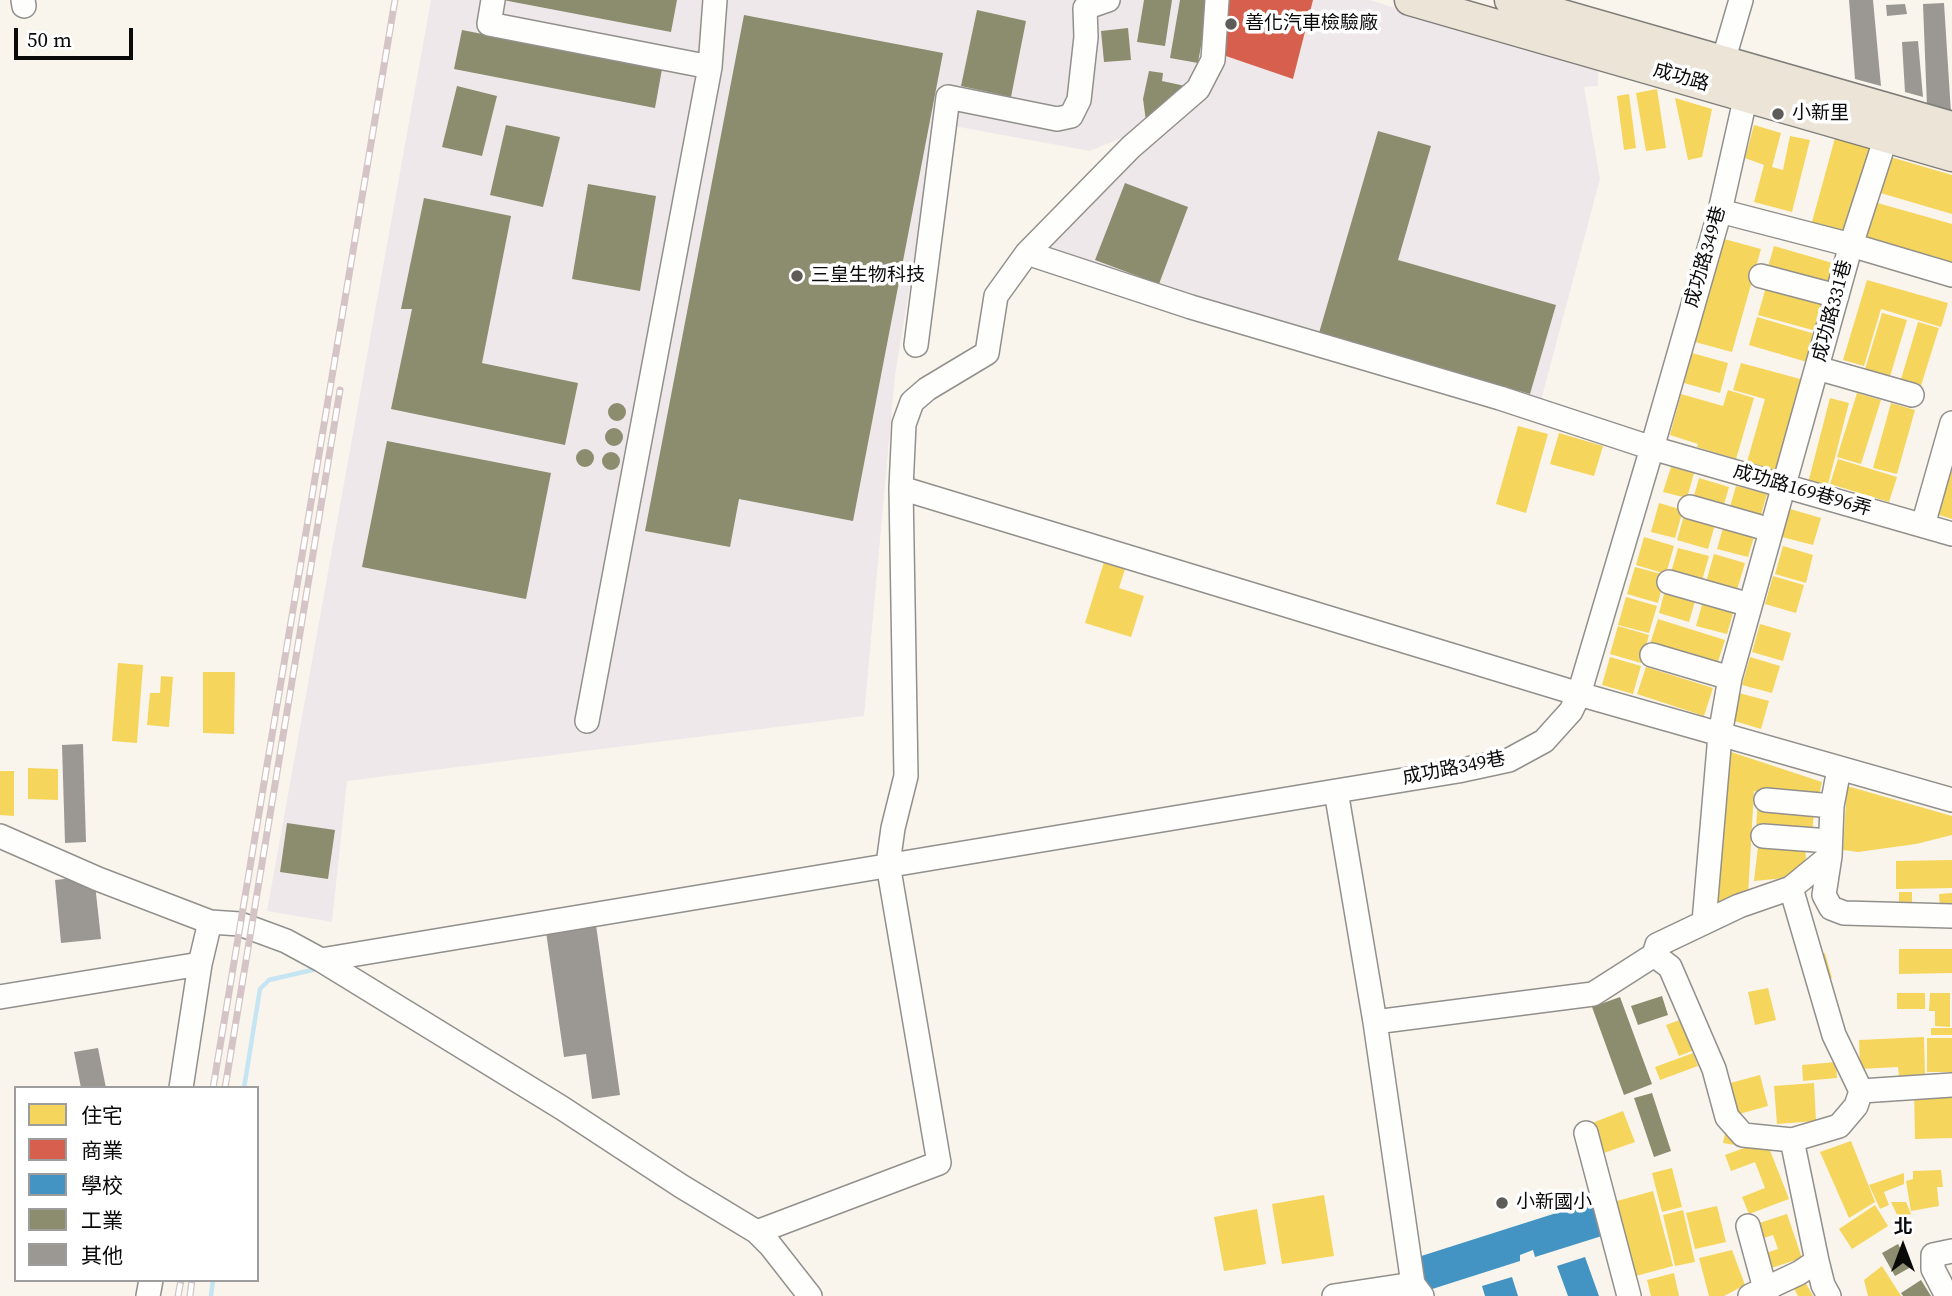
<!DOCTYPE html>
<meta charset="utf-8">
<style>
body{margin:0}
#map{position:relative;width:1952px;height:1296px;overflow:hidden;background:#f9f5ec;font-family:"Source Serif 4","Noto Sans TC",serif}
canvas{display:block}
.legend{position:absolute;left:14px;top:1086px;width:245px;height:196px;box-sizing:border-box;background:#fff;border:2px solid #9d9d9d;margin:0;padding:9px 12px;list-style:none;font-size:21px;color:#0a0a0a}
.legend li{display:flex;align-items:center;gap:14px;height:35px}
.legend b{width:35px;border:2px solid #9d9d9d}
.north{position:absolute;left:1868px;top:1212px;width:70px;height:70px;-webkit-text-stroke:5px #fff;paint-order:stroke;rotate:0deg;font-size:19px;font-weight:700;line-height:28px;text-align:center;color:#0a0a0a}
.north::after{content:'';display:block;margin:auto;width:24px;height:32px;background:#0a0a0a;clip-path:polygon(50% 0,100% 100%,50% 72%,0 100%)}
.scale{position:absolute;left:14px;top:28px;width:119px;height:32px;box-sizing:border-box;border:4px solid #0a0a0a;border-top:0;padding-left:9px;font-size:21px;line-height:24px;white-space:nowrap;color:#0a0a0a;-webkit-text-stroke:5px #fff;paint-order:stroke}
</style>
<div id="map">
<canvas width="1952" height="1296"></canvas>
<ul class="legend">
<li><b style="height:19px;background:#f6d55c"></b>住宅</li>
<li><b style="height:19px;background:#d6604d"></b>商業</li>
<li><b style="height:19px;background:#4393c3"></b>學校</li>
<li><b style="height:19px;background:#8c8c6e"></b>工業</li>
<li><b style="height:19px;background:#9b9893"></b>其他</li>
</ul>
<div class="north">北</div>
<div class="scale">50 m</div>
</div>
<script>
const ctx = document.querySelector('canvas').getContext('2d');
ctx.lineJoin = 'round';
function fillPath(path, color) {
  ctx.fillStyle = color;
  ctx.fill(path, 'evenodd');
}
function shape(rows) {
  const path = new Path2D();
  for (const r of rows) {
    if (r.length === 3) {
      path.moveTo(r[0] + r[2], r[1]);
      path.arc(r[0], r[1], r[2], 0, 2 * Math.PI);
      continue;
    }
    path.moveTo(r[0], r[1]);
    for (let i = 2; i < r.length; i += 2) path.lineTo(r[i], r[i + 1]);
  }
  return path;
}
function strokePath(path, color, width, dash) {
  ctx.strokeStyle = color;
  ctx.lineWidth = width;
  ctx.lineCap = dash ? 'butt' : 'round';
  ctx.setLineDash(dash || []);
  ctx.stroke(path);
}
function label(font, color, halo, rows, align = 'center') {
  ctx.font = font + ' "Source Serif 4","Noto Sans TC",serif';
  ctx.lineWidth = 7;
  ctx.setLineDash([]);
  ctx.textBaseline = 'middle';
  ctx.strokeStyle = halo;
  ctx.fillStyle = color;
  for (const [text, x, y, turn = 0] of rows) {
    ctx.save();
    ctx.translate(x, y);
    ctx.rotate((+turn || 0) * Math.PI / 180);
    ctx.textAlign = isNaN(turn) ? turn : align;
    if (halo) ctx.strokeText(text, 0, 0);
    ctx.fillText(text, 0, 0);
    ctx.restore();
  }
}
fillPath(shape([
 [431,0,1214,0,1209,58,1194,86,1136,132,1090,151,937,123,895,375,864,716,347,781,332,922,267,911],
 [1222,0,1369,0,1598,68,1598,86,1584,87,1600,179,1540,404,1040,253,1206,91]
]), '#efe8ea');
fillPath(shape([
 [1657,89,1666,148,1646,151,1636,93],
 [1629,94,1636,148,1624,150,1617,96],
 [1675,98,1712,109,1702,157,1688,160],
 [1754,125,1781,133,1772,167,1783,170,1790,136,1810,140,1792,212,1754,202,1764,165,1745,158],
 [1835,138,1871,147,1848,232,1812,222],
 [1887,156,1952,175,1952,214,1877,192],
 [1874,202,1952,224,1952,263,1864,237],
 [1724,239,1761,249,1732,352,1695,342],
 [1774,246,1836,264,1829,291,1766,274],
 [1867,280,1948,303,1941,327,1881,309,1864,366,1843,360],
 [1766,287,1824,304,1816,331,1758,315],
 [1882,313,1907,320,1888,383,1863,376],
 [1757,317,1815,334,1807,362,1749,345],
 [1918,322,1939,328,1919,392,1899,386],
 [1692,353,1728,363,1720,393,1684,383],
 [1741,363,1804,380,1779,471,1747,462,1765,399,1733,390],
 [1728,390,1754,398,1736,459,1697,447,1698,444,1670,435,1681,394,1723,406],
 [1857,393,1881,400,1861,464,1837,457],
 [1830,398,1849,403,1827,488,1808,483],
 [1891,403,1915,410,1897,474,1873,468],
 [1518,426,1548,434,1526,513,1496,504],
 [1559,433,1603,446,1594,476,1550,464],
 [1838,459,1897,477,1889,502,1830,484],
 [1671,467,1694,473,1687,498,1663,492],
 [1949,471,1952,472,1952,519,1936,514],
 [1699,478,1729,487,1721,515,1691,506],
 [1736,486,1767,494,1759,522,1728,514],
 [1659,503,1683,510,1675,538,1651,532],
 [1790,509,1821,518,1813,545,1782,537],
 [1685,512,1716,521,1708,549,1677,540],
 [1725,521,1756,530,1748,557,1717,549],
 [1644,537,1674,546,1666,574,1636,565],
 [1783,546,1813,555,1806,583,1775,574],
 [1678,548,1709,556,1701,584,1670,576],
 [1714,554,1745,563,1737,590,1706,582],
 [1104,562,1125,569,1119,588,1144,596,1131,637,1085,623],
 [1635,567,1665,575,1658,603,1627,594],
 [1773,576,1804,585,1796,613,1765,604],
 [1666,586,1697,594,1689,622,1659,613],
 [1626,597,1657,606,1649,633,1618,625],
 [1704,598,1735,606,1727,634,1696,626],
 [1658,619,1725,640,1716,668,1649,647],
 [1760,624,1791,633,1783,661,1752,652],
 [1618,626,1649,635,1641,663,1610,654],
 [1610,657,1641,666,1633,694,1602,685],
 [1750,657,1780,666,1772,693,1742,685],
 [118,663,143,665,137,743,112,741],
 [1646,667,1713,688,1704,716,1637,694],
 [203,672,235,672,234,734,203,733],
 [161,676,173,677,169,727,147,725,150,693,160,693],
 [1739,693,1769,701,1761,729,1731,720],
 [1728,751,1822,782,1817,803,1754,791,1748,896,1717,907],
 [28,768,58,769,58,800,28,799],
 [0,771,14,771,14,816,0,815],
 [1847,786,1952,816,1952,835,1916,844,1858,852,1843,850],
 [1758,800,1814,810,1812,837,1756,828],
 [1759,838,1805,845,1806,858,1796,877,1754,881],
 [1952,860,1952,888,1896,889,1896,861],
 [1899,892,1912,892,1912,905,1899,905],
 [1952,893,1952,908,1940,908,1939,894],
 [1899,949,1952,949,1952,973,1899,974],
 [1825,953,1832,978,1822,981,1815,956],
 [1768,988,1776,1020,1755,1025,1748,992],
 [1897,993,1925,993,1925,1009,1897,1009],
 [1930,993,1950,993,1950,1027,1935,1026,1935,1011,1929,1011],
 [1685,1018,1697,1049,1679,1056,1666,1025],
 [1931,1028,1952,1028,1952,1035,1931,1035],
 [1924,1037,1925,1074,1899,1076,1898,1067,1860,1069,1859,1040],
 [1927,1038,1952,1038,1952,1072,1927,1072],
 [1693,1053,1698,1066,1660,1080,1655,1067],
 [1836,1062,1837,1078,1803,1081,1802,1065],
 [1760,1075,1768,1106,1732,1116,1723,1085],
 [1814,1083,1816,1121,1777,1124,1774,1086],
 [1952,1088,1952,1138,1915,1139,1914,1089],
 [1623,1111,1635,1142,1604,1153,1592,1123],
 [1725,1133,1748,1138,1747,1147,1723,1143],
 [1766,1140,1789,1199,1749,1214,1742,1197,1765,1188,1755,1162,1731,1171,1725,1155],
 [1851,1141,1875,1202,1849,1218,1820,1152],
 [1672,1168,1682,1207,1662,1212,1652,1173],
 [1941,1170,1943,1187,1937,1187,1939,1206,1911,1211,1906,1181,1913,1179,1913,1171],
 [1904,1173,1904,1184,1884,1192,1889,1205,1880,1209,1869,1185],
 [1653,1191,1673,1266,1632,1277,1610,1203],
 [1324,1195,1334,1256,1282,1264,1272,1204],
 [1891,1202,1906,1202,1911,1214,1899,1219],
 [1875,1205,1888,1226,1852,1249,1839,1229],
 [1717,1206,1726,1242,1695,1249,1686,1213],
 [1257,1209,1266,1264,1224,1271,1214,1217],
 [1683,1210,1695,1262,1675,1266,1663,1215],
 [1787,1214,1802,1258,1762,1271,1757,1256,1778,1249,1773,1235,1751,1242,1747,1227],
 [1732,1250,1745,1285,1724,1296,1709,1296,1699,1258],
 [1882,1266,1901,1296,1868,1296,1864,1280],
 [1674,1273,1679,1296,1651,1296,1647,1280],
 [1804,1280,1813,1296,1798,1296,1792,1285]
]), '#f6d55c');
fillPath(shape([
 [1225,0,1313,0,1293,79,1220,54]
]), '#d6604d');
fillPath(shape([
 [1594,1201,1605,1235,1535,1257,1533,1250,1520,1255,1520,1261,1426,1291,1415,1258],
 [1585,1257,1599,1296,1568,1296,1557,1266],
 [1512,1277,1518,1296,1485,1296,1482,1286]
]), '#4393c3');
fillPath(shape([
 [503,0,677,0,671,32],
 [1144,0,1172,0,1165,46,1137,42],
 [1180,0,1209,0,1198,63,1170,58],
 [977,10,1026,21,1011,97,961,86],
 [744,15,943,53,853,521,739,499,730,547,645,531],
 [1128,28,1131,60,1104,62,1101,31],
 [462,30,662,69,655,108,454,69],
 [1149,71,1163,73,1162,81,1190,87,1146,121,1143,99],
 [457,86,497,96,482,156,442,147],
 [506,125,560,137,543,207,490,195],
 [1378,131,1431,146,1398,260,1556,305,1530,394,1319,333],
 [1125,183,1188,207,1159,284,1095,260],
 [588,184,656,196,640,291,572,279],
 [424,198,511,216,482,363,578,383,565,445,391,409,412,309,401,309],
 [617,412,9],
 [614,437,9],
 [387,441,551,473,526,599,362,567],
 [585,458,9],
 [611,461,9],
 [287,823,335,830,328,879,280,872],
 [1662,996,1668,1015,1638,1025,1631,1006],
 [1620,997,1652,1084,1624,1095,1592,1007],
 [1652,1093,1671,1151,1654,1157,1634,1098],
 [1898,1244,1911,1267,1895,1276,1882,1253],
 [1921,1280,1931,1296,1903,1296,1901,1293]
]), '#8c8c6e');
strokePath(shape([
 [244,1088,260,989,269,980,312,970],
 [211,1296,213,1280]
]), '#c4e5f1', 4.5);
fillPath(shape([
 [1849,0,1873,0,1881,86,1855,79],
 [1944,3,1951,113,1927,107,1923,4],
 [1905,4,1907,14,1887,16,1886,5],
 [1918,41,1923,97,1905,92,1902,42],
 [83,744,86,842,65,843,62,745],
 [81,877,95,884,101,939,61,943,55,880],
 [596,925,620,1095,592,1099,586,1054,564,1057,546,932],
 [98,1048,106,1088,81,1088,74,1052]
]), '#9b9893');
const minor = shape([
 [23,0,24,6],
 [493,0,489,24,710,67],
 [1719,75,1741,0],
 [1720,211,1851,245,1952,275],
 [1027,253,1191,307,1500,398,1652,448,1952,534],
 [1761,276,1837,296],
 [916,345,948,97,1057,119,1071,116,1079,100,1086,37,1085,8,1108,0],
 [1817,368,1912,395],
 [901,488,1579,694,1952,800],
 [1690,507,1771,530],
 [1923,525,1952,423],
 [1669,582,1750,605],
 [1652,655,1730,678],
 [587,721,710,67,715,0],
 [1839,769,1832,806,1830,856,1824,895,1831,908,1844,913,1952,916],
 [1766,800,1832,806],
 [0,836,98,879,210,922,240,924,286,941,321,960,562,1108,681,1186,757,1232,770,1245,810,1296],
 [1763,836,1829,841],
 [1791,888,1834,1035,1861,1091,1952,1085],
 [1704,922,1720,735,1730,678,1851,245,1886,137],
 [1654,955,1657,945,1739,906,1791,888,1830,856],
 [321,960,1336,791],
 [0,997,200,964],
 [1375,1022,1593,994,1654,955,1670,967,1714,1069,1727,1117,1743,1135,1792,1140,1839,1126,1856,1106,1861,1091],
 [181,1088,200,964,210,922],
 [1586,1133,1629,1296],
 [1792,1140,1817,1261,1823,1285,1829,1296],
 [1748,1226,1767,1296],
 [757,1232,939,1163,888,864,893,828,906,776,901,488,904,424,912,402,927,389,987,353,996,296,1027,253,1131,147,1198,89,1213,60,1217,0],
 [148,1296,151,1280],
 [1334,1296,1413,1284],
 [1422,1296,1413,1284,1375,1022,1336,791,1458,771,1509,760,1544,741,1571,711,1579,694,1652,448,1720,211,1749,82],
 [1750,1296,1799,1273,1817,1261],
 [1947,1296,1933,1269,1933,1255,1952,1251]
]);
const major = shape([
 [1410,0,1952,156],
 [1510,0,1952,127]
]);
strokePath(minor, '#92908c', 26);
strokePath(major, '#7f7d79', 33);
strokePath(minor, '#fefefc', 23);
strokePath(major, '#ebe4d7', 30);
const rail = shape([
 [213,1088,395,0],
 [225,1088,340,390],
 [178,1296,181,1280],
 [190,1296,192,1280]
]);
strokePath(rail, '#d5c4c5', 7);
strokePath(rail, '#fff', 4.5, [13]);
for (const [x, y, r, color] of [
 [1231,24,7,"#5e5c59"],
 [1778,114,7,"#5e5c59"],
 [797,276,7,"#5e5c59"],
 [1502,1203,7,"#5e5c59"]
]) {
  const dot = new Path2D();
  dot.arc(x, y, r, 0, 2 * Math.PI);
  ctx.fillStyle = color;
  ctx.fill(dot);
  strokePath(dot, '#fff', 2.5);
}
label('19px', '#0a0a0a', '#fff', [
 ["善化汽車檢驗廠",1245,24],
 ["小新里",1792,114],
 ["三皇生物科技",811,276],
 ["小新國小",1516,1203]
], 'left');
label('19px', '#0a0a0a', '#fff', [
 ["成功路",1681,78,16],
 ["成功路349巷",1706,257,-74],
 ["成功路331巷",1833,311,-75],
 ["成功路169巷96弄",1802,491,16],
 ["成功路349巷",1454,769,-11]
]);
</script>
